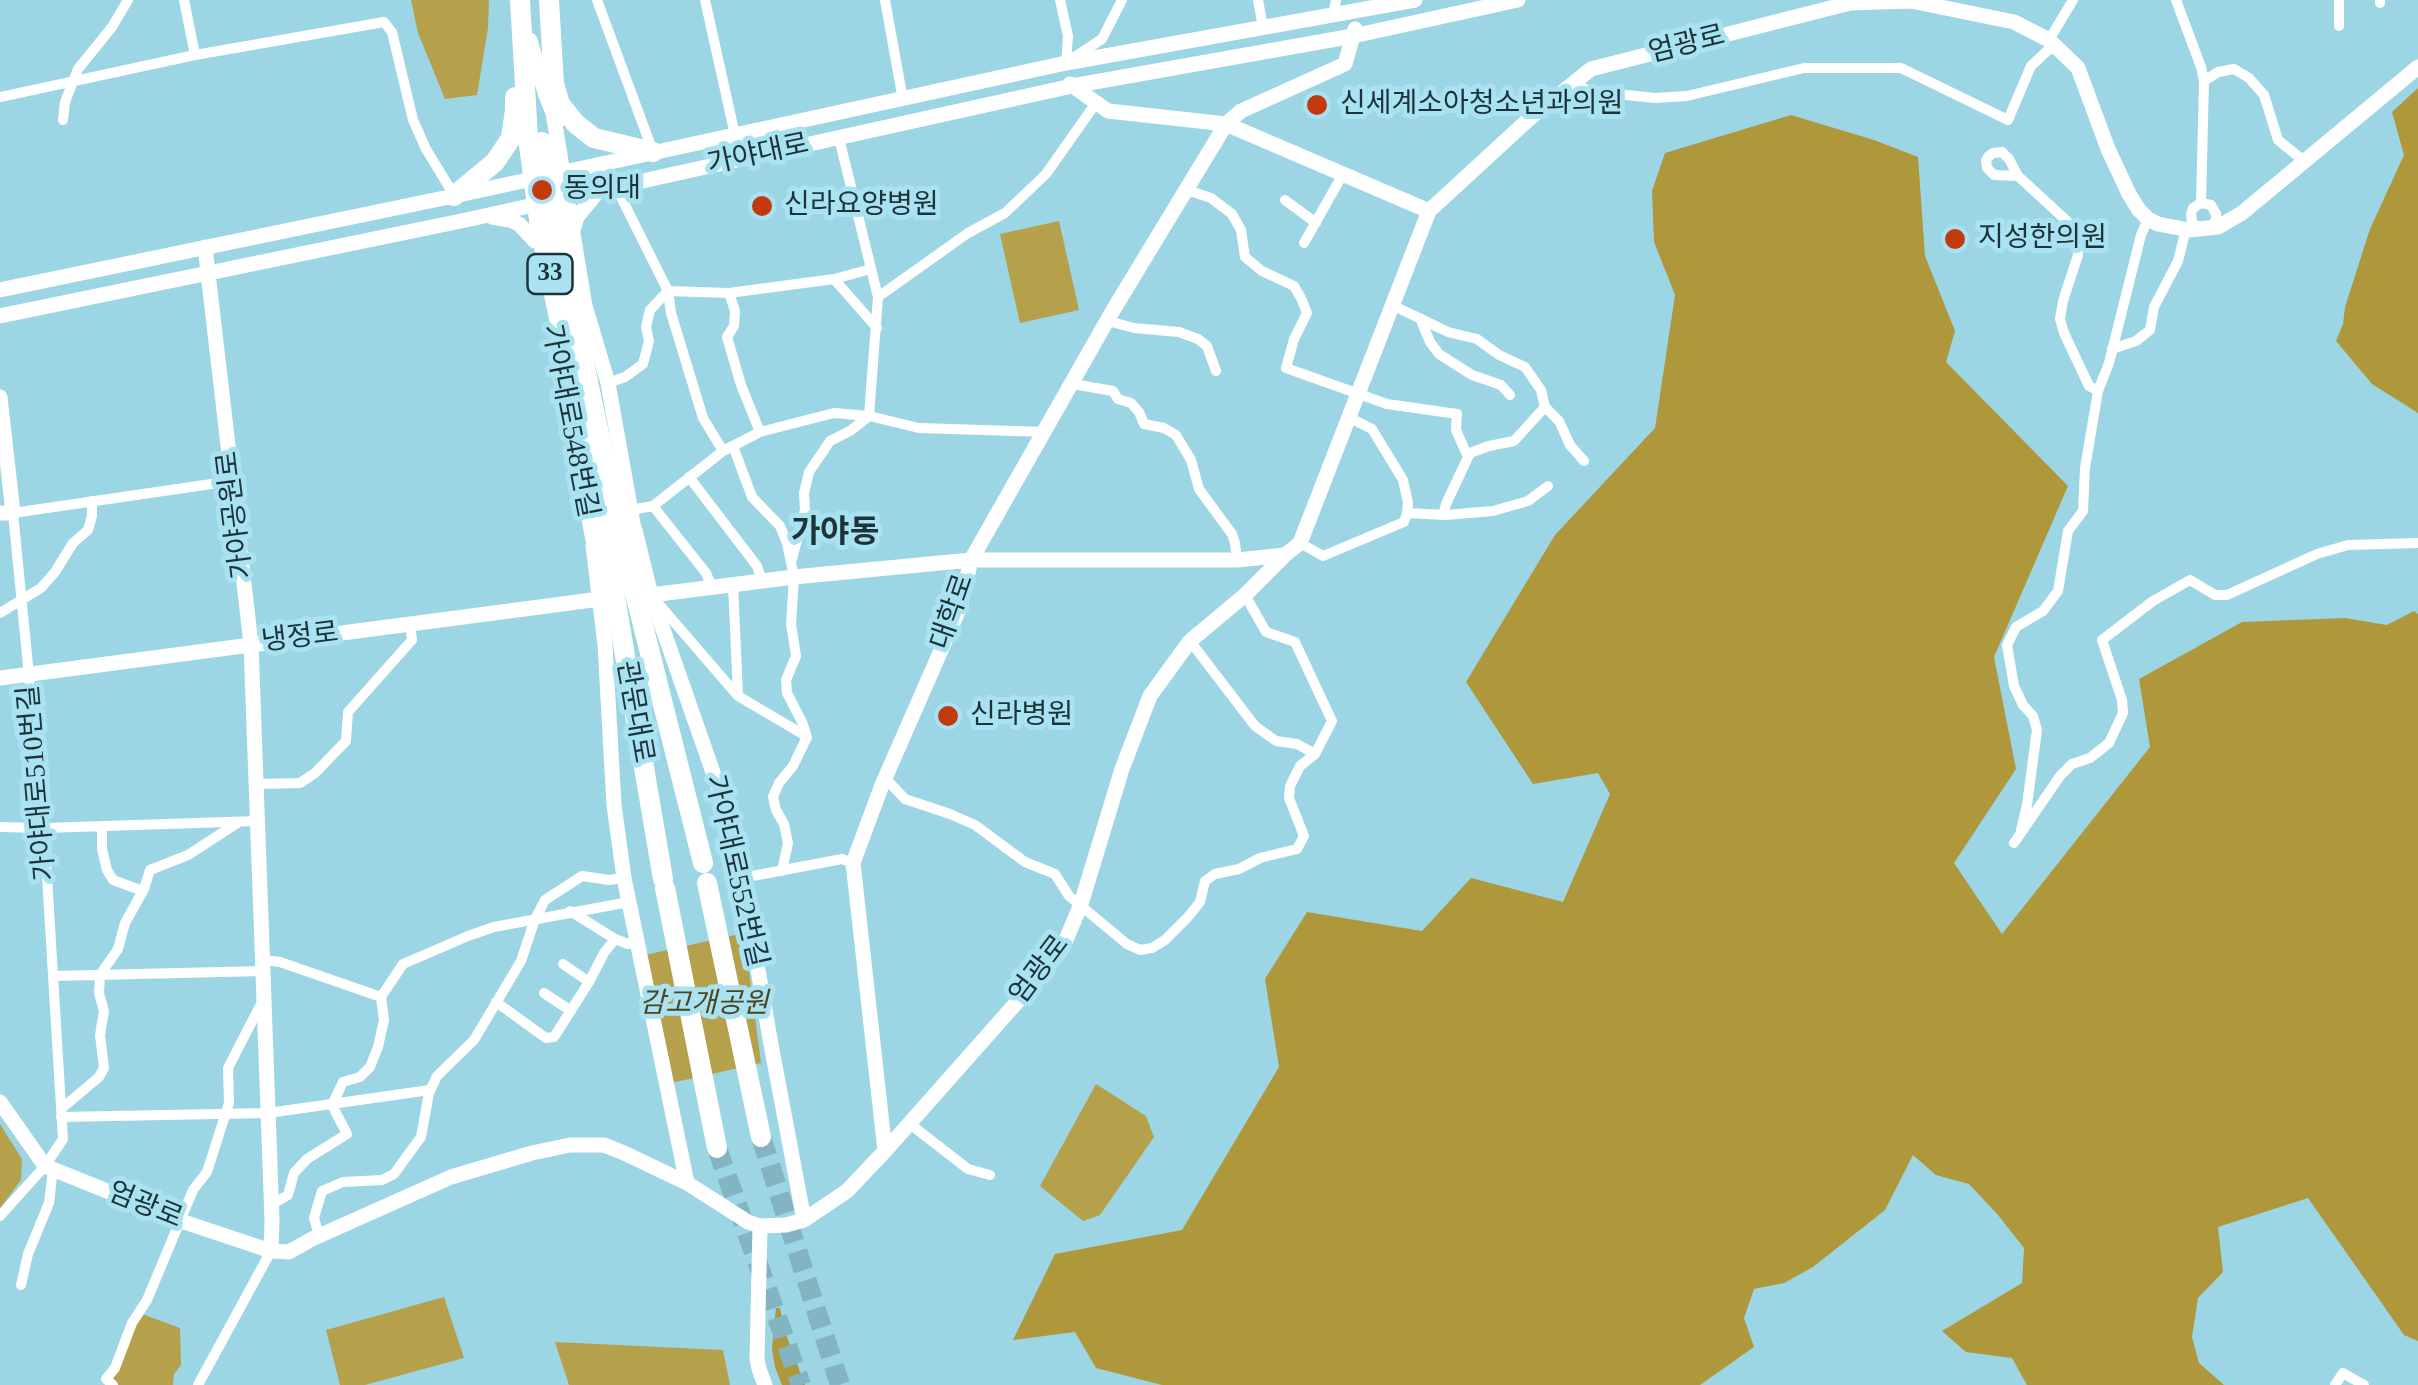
<!DOCTYPE html>
<meta charset="utf-8">
<style>
body{margin:0}
canvas{display:block;background:#9cd5e3}
</style>
<canvas width="2418" height="1385"></canvas>
<script>
const ctx = document.querySelector('canvas').getContext('2d');
ctx.lineJoin = 'round';
function fillPath(path, color) {
  ctx.fillStyle = color;
  ctx.fill(path, 'evenodd');
}
function shape(rows) {
  const path = new Path2D();
  for (const r of rows) {
    path.moveTo(r[0], r[1]);
    for (let i = 2; i < r.length; i += 2) path.lineTo(r[i], r[i + 1]);
  }
  return path;
}
function strokePath(path, color, width, dash) {
  ctx.strokeStyle = color;
  ctx.lineWidth = width;
  ctx.lineCap = dash ? 'butt' : 'round';
  ctx.setLineDash(dash || []);
  ctx.stroke(path);
}
function label(font, color, halo, rows, align = 'center') {
  ctx.font = font + ' "Times New Roman","Noto Sans KR",serif';
  ctx.lineWidth = 10;
  ctx.setLineDash([]);
  ctx.textBaseline = 'middle';
  ctx.strokeStyle = halo;
  ctx.fillStyle = color;
  for (const [text, x, y, turn = 0] of rows) {
    ctx.save();
    ctx.translate(x, y);
    ctx.rotate((+turn || 0) * Math.PI / 180);
    ctx.textAlign = isNaN(turn) ? turn : align;
    if (halo) ctx.strokeText(text, 0, 0);
    ctx.fillText(text, 0, 0);
    ctx.restore();
  }
}
fillPath(shape([
 [411,0,489,0,488,28,477,95,445,99,418,33],
 [1059,221,1079,310,1020,323,1000,234],
 [744,933,761,1063,671,1083,645,955],
 [1096,1084,1146,1116,1154,1137,1100,1215,1083,1221,1040,1186],
 [0,1124,22,1159,21,1180,0,1208],
 [444,1297,464,1358,365,1385,340,1385,326,1330],
 [142,1314,180,1328,181,1365,174,1374,173,1385,119,1385,113,1380,134,1327],
 [555,1342,723,1350,730,1385,569,1385]
]), '#b5a04c');
fillPath(shape([
 [2418,88,2418,413,2372,384,2336,341,2343,324,2345,307,2370,229,2404,155,2392,112],
 [1791,115,1874,140,1918,157,1925,256,1955,331,1946,362,2068,486,1994,657,2016,769,1954,863,2002,934,2150,747,2139,679,2242,622,2345,618,2387,625,2414,611,2418,614,2418,1341,2404,1335,2308,1198,2218,1227,2223,1272,2198,1298,2192,1337,2199,1363,2224,1385,2027,1385,2012,1358,1966,1352,1942,1331,2022,1283,2024,1248,1998,1215,1969,1184,1936,1175,1913,1155,1885,1210,1813,1267,1784,1283,1754,1289,1744,1318,1754,1347,1700,1385,1162,1385,1096,1368,1075,1332,1013,1340,1055,1254,1182,1230,1279,1067,1265,979,1307,912,1422,931,1471,878,1563,902,1610,794,1598,773,1533,784,1466,682,1555,535,1655,428,1675,295,1654,242,1652,191,1665,153],
 [776,1308,780,1308,784,1329,805,1385,782,1385,775,1367,772,1349]
]), '#ae983b');
strokePath(shape([
 [761,1137,840,1385],
 [717,1148,801,1385]
]), '#82b5c1', 20, [20, 10]);
strokePath(shape([
 [597,0,652,149],
 [705,0,735,135],
 [885,0,903,100],
 [1060,0,1068,36,1066,63],
 [1258,0,1263,27],
 [2176,0,2201,67,2204,81,2201,203,2193,208,2191,214,2192,222,2198,227,2205,228,2211,226,2216,220,2216,214,2211,205,2201,203],
 [2339,0,2339,26],
 [2380,0,2380,3],
 [1333,17,1336,0],
 [2049,40,2073,0],
 [195,55,384,22,392,32,413,120,426,149,454,195],
 [1070,60,1102,39,1122,0],
 [2204,81,2218,72,2234,69,2249,78,2264,95,2278,140,2304,161],
 [1574,83,1589,91,1655,98,1687,96,1804,68,1901,68,2008,120,2031,66,2048,50,2056,47],
 [0,97,195,55,184,0],
 [63,120,65,102,78,69,112,27,128,0],
 [2018,176,1994,175,1987,168,1986,161,1988,157,1993,153,2002,152,2009,159,2018,176,2068,222,2077,237,2078,255,2063,301,2060,319,2064,333,2089,386,2098,391],
 [615,185,668,291,671,313,703,418,723,451],
 [1187,190,1211,198,1232,214,1241,230,1245,257,1262,271,1294,286,1301,298,1307,313,1294,339,1286,368,1387,404,1457,414,1456,430,1468,457],
 [1285,200,1316,223],
 [1304,243,1343,174],
 [834,279,877,328],
 [729,293,735,311,734,326,727,337,741,385,760,432],
 [878,297,968,233,1005,213,1046,174,1096,103],
 [1392,305,1448,332,1477,339,1499,355,1525,367,1541,390,1545,407,1559,421,1570,445,1584,461],
 [1420,318,1430,342,1439,354,1472,375,1501,385,1510,395],
 [1108,321,1134,328,1179,332,1198,339,1207,346,1216,371],
 [2112,349,2136,341,2150,330,2154,307,2178,261,2186,229],
 [608,383,625,377,643,364,649,341,646,327,650,310,668,291,729,293,834,279,871,269],
 [1073,384,1113,391,1118,399,1131,403,1139,412,1144,424,1164,428,1176,435,1191,460,1199,489,1232,534,1235,543,1237,560],
 [1348,417,1372,429,1403,480,1408,503,1407,513],
 [733,446,752,497,780,526,787,543,794,577,791,624,796,656,786,680,787,693,802,722,807,737,793,766,779,783,773,797,776,810,784,824,788,843,782,871],
 [689,477,757,566,762,581],
 [653,506,706,573,712,587],
 [631,510,653,506,723,451,760,432,834,413,869,416,919,428,1046,432],
 [1407,513,1446,515,1493,511,1528,501,1548,486],
 [1443,515,1446,504,1470,453,1489,446,1514,441,1545,407],
 [1300,543,1323,556,1404,522,1407,513],
 [792,559,805,510,804,493,809,472,830,441,850,431,869,416,878,297,839,138],
 [733,584,738,695],
 [657,602,738,696,806,736],
 [0,613,41,588,55,572,73,543,88,530,92,516,92,501],
 [1190,641,1255,726,1276,741,1297,744,1315,754],
 [885,778,905,799,950,814,975,825,1025,862,1055,874,1069,896,1127,944,1140,950,1152,948,1165,940,1188,917,1200,902,1205,881,1215,874,1239,869,1260,858,1297,849,1304,836,1289,798,1290,786,1300,766,1315,754,1332,721,1295,642,1266,632,1245,595],
 [256,784,300,783,315,773,346,741,348,712,412,640,410,624],
 [102,826,102,849,107,870,113,880,143,891],
 [0,827,44,828,258,821],
 [2021,830,2027,805,2037,730,2033,716,2023,705,2014,686,2007,645,2016,627,2043,611,2058,591,2068,531,2083,511,2085,468,2098,391,2109,363,2141,235,2148,219],
 [2014,843,2060,776,2072,764,2090,758,2109,743,2123,713,2122,700,2102,640,2153,601,2190,580,2215,595,2227,595,2317,554,2348,545,2418,543],
 [742,878,842,859,853,863],
 [570,911,615,939],
 [263,960,280,962,381,997],
 [563,964,589,982],
 [53,976,263,971],
 [544,993,571,1011],
 [496,1002,546,1038,554,1037,589,982,604,953,615,939,628,944,637,941],
 [61,1109,99,1077,104,1068,100,1035,104,1011,99,993,100,975,118,949,125,923,144,889,150,870,188,855,239,822],
 [61,1117,268,1113,430,1090],
 [910,1124,968,1169,990,1175],
 [271,1205,288,1195,294,1173,307,1159,347,1134,332,1105,343,1082,360,1077,370,1067,378,1047,384,1020,381,997,403,964,468,936,494,927,629,902],
 [0,1216,45,1166,63,1139,44,828,13,513,232,481],
 [319,1235,314,1218,322,1191,343,1182,382,1180,394,1174,421,1137,429,1093,437,1076,474,1040,521,961,535,919,545,900,582,876,609,880,624,878],
 [21,1285,28,1254,49,1203,53,1169],
 [113,1385,106,1379,115,1368,132,1323,147,1300,193,1190,207,1172,229,1103,228,1068,263,1000],
 [198,1385,271,1251],
 [2335,1385,2343,1373,2364,1385]
]), '#fff', 10);
strokePath(shape([
 [530,40,546,96,553,113,559,120],
 [1070,84,1108,111,1226,124,1429,211],
 [553,113,585,306,608,383,636,540],
 [492,217,510,220,519,224,535,241],
 [573,230,577,217,600,189],
 [205,247,251,644,272,1220,271,1251],
 [0,290,454,196,1066,63,1415,0],
 [0,316,466,220,1072,86,1353,36,1518,0],
 [557,356,596,555],
 [0,397,13,513,0,513],
 [635,530,651,595,730,821,742,878,770,1039,804,1220],
 [593,545,605,645,614,805,624,878,687,1183],
 [651,595,794,577,971,560,1237,560,1285,555],
 [0,678,600,599],
 [0,1102,45,1166,181,1221,271,1251,289,1252,312,1239,451,1177,532,1153,570,1145,604,1145,624,1153,687,1183,748,1222,760,1226,786,1225,804,1220,847,1191,885,1151,1033,984,1063,947,1081,904,1122,769,1150,696,1190,641,1245,595,1285,555,1300,543,1429,211,1529,119,1591,69,1850,3,1911,1,2014,22,2049,40,2078,68,2108,149,2129,194,2139,210,2148,219,2158,224,2189,230,2218,227,2242,213,2418,67],
 [885,1151,853,863,882,785,960,607,971,560,1112,312,1226,124,1241,111,1345,64,1355,29],
 [760,1226,757,1359,759,1369,765,1385]
]), '#fff', 15);
strokePath(shape([
 [520,0,528,138,540,227,606,544,663,879],
 [549,0,554,84,560,104,576,124,594,138,653,152],
 [542,142,555,226,622,542,703,863],
 [454,196,495,162,511,138,515,110,515,97],
 [707,883,761,1137],
 [665,888,717,1148]
]), '#fff', 20);
for (const [x, y, r, color] of [
 [1317,105,12,"#c33a10"],
 [542,190,12,"#c33a10"],
 [762,206,12,"#c33a10"],
 [1955,239,12,"#c33a10"],
 [948,716,12,"#c33a10"]
]) {
  const dot = new Path2D();
  dot.arc(x, y, r, 0, 2 * Math.PI);
  ctx.fillStyle = color;
  ctx.fill(dot);
  strokePath(dot, '#a9e2f1', 4);
}
for (const [x, y, w] of [
 [550,274,45]
]) {
  const box = new Path2D();
  box.roundRect(x - w / 2, y - 20, w, 40, 8);
  ctx.fillStyle = '#a9e2f1';
  ctx.fill(box);
  strokePath(box, '#1c3339', 2.5);
}
label('bold 25px', '#1c3339', null, [
 ["33",550,274]
]);
label('28px', '#1c3339', '#a9e2f1', [
 ["엄광로",1687,45,-14],
 ["가야대로",758,155,-12],
 ["가야대로548번길",569,421,79],
 ["가야공원로",236,515,-97],
 ["대학로",953,612,-71],
 ["냉정로",300,638,-7],
 ["관문대로",634,712,80],
 ["가야대로510번길",38,783,-95],
 ["가야대로552번길",735,871,77],
 ["엄광로",1040,970,-53],
 ["엄광로",145,1206,22]
]);
label('28px', '#1c3339', '#a9e2f1', [
 ["신세계소아청소년과의원",1340,105],
 ["동의대",564,190],
 ["신라요양병원",784,206],
 ["지성한의원",1978,239],
 ["신라병원",970,716]
], 'left');
label('italic 28px', '#4f451f', '#a9e2f1', [
 ["감고개공원",704,1005]
]);
label('bold 32px', '#1c3339', '#a9e2f1', [
 ["가야동",835,534]
]);
</script>
